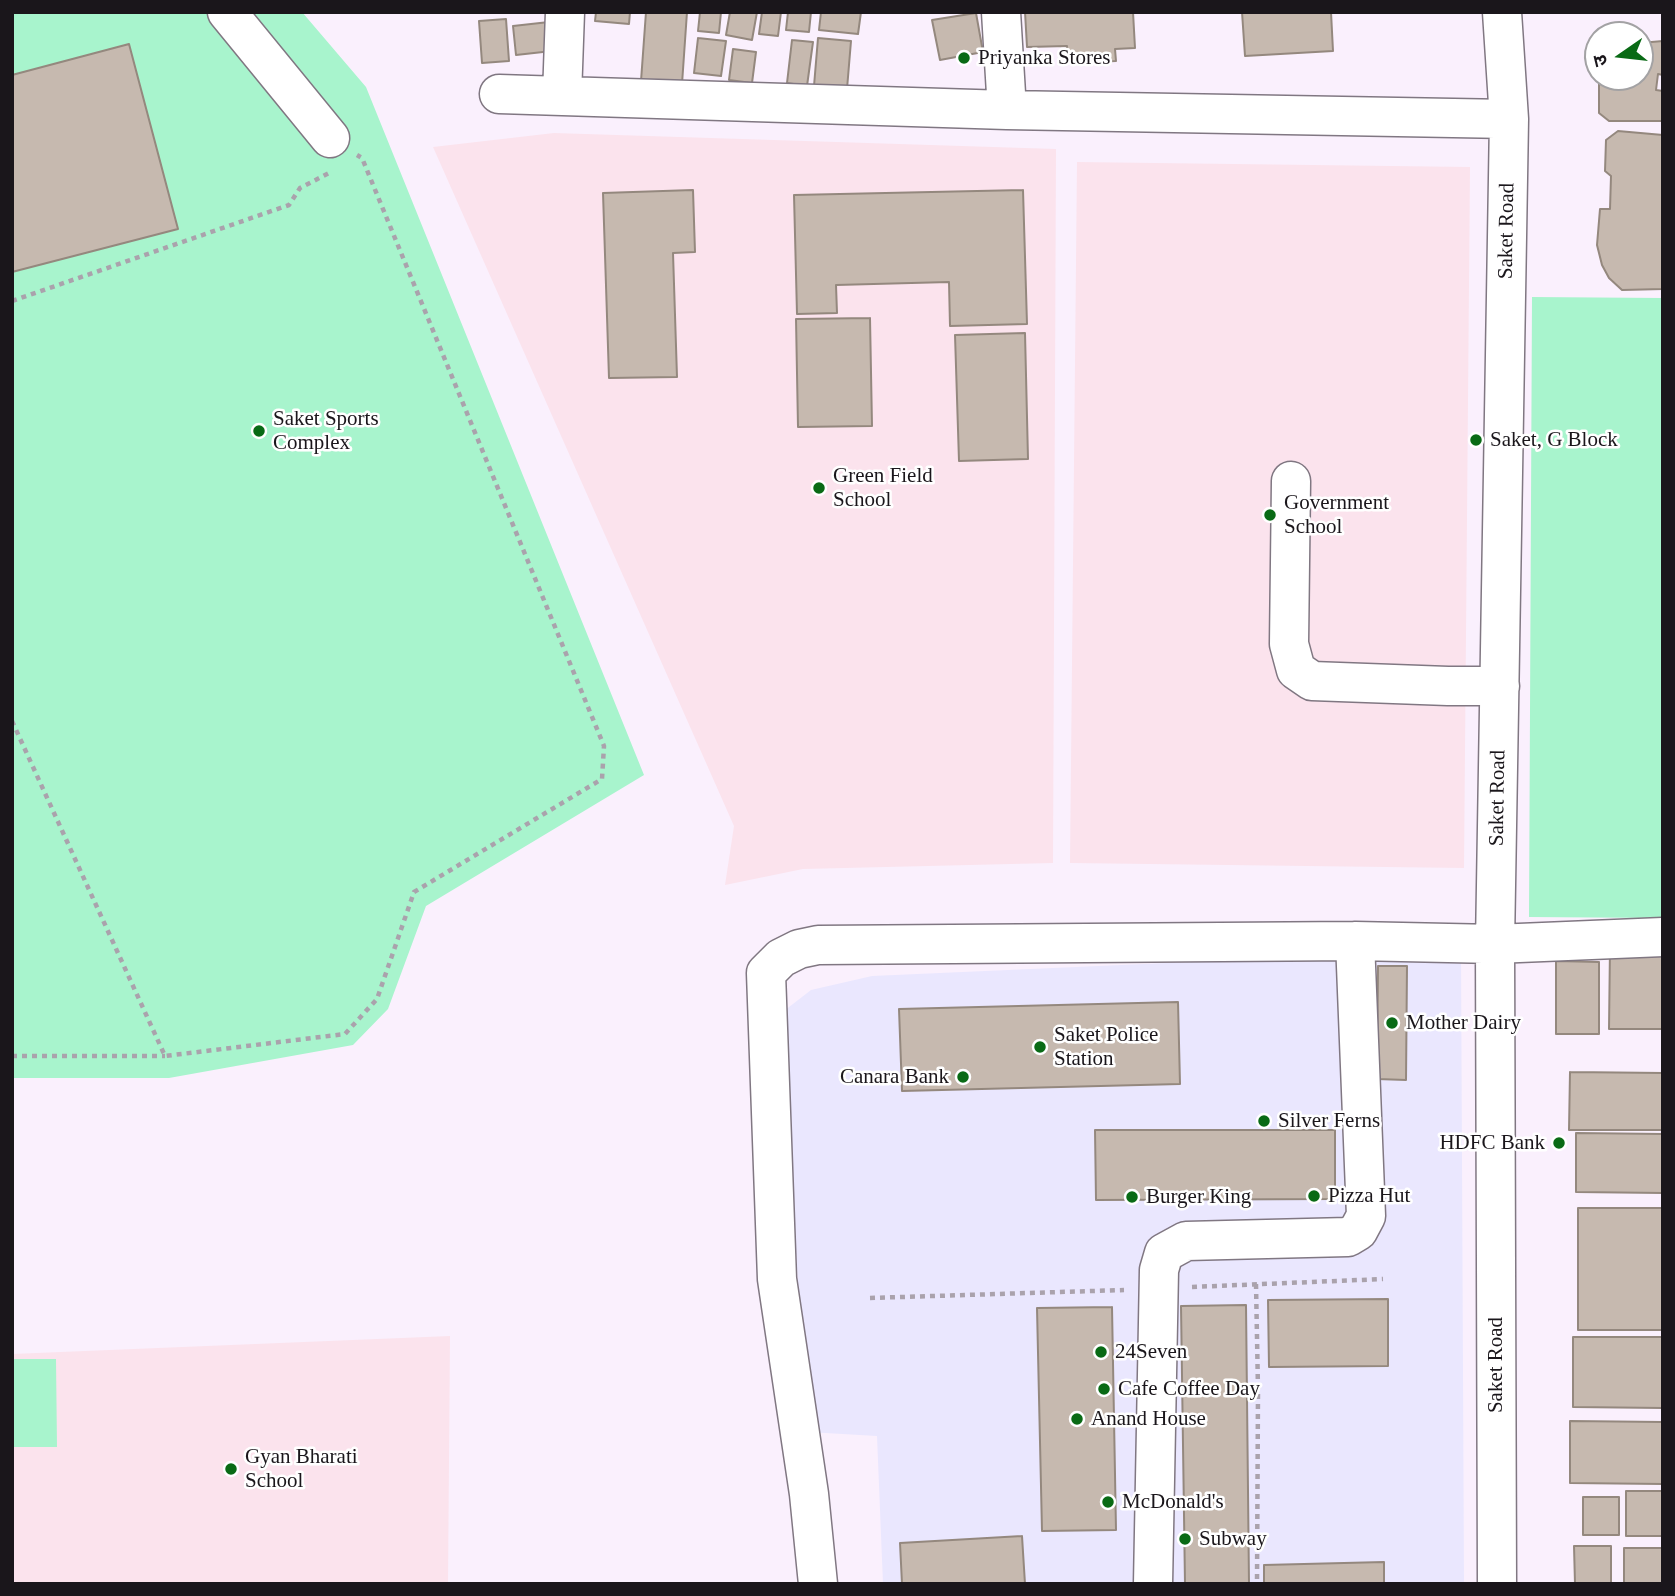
<!DOCTYPE html>
<meta charset="utf-8">
<style>
body{margin:0}
#map{position:relative;width:1675px;height:1596px;overflow:hidden;background:#faf0fd;font-family:"Times New Roman","Noto Sans Devanagari",serif}
canvas{display:block}
.frame{position:absolute;inset:0;border:14px solid #1a161b;pointer-events:none}
.north{position:absolute;left:1584px;top:21px;width:70px;height:70px;box-sizing:border-box;background:#fff;border:2px solid #a3a2a4;border-radius:50%;rotate:256deg;font-size:19px;font-weight:700;line-height:28px;text-align:center;color:#1a161b}
.north::after{content:'';display:block;margin:auto;width:24px;height:32px;background:#096a15;clip-path:polygon(50% 0,100% 100%,50% 72%,0 100%)}
</style>
<div id="map">
<canvas width="1675" height="1596"></canvas>
<div class="frame"></div>
<div class="north">उ</div>
</div>
<script>
const ctx = document.querySelector('canvas').getContext('2d');
ctx.lineJoin = 'round';
function fillPath(path, color) {
  ctx.fillStyle = color;
  ctx.fill(path, 'evenodd');
}
function shape(rows) {
  const path = new Path2D();
  for (const r of rows) {
    path.moveTo(r[0], r[1]);
    for (let i = 2; i < r.length; i += 2) path.lineTo(r[i], r[i + 1]);
  }
  return path;
}
function strokePath(path, color, width, dash) {
  ctx.strokeStyle = color;
  ctx.lineWidth = width;
  ctx.lineCap = dash ? 'butt' : 'round';
  ctx.setLineDash(dash || []);
  ctx.stroke(path);
}
function label(font, color, halo, rows, align = 'center') {
  ctx.font = font + ' "Times New Roman",serif';
  ctx.lineWidth = 5;
  ctx.setLineDash([]);
  ctx.textBaseline = 'middle';
  ctx.strokeStyle = halo;
  ctx.fillStyle = color;
  for (const [text, x, y, turn = 0] of rows) {
    ctx.save();
    ctx.translate(x, y);
    ctx.rotate((+turn || 0) * Math.PI / 180);
    ctx.textAlign = isNaN(turn) ? turn : align;
    if (halo) ctx.strokeText(text, 0, 0);
    ctx.fillText(text, 0, 0);
    ctx.restore();
  }
}
fillPath(shape([
 [1461,950,1464,1584,883,1584,877,1436,808,1432,780,1014,811,990,872,976]
]), '#eae7fe');
fillPath(shape([
 [554,133,1056,149,1053,863,803,869,725,885,734,826,433,147],
 [1077,162,1470,167,1464,868,1070,863],
 [450,1336,448,1584,12,1584,12,1354]
]), '#fbe3ed');
fillPath(shape([
 [12,12,302,12,366,87,644,775,426,906,388,1009,353,1045,169,1078,12,1078],
 [1532,297,1663,298,1663,918,1529,917],
 [12,1359,56,1359,57,1447,12,1447]
]), '#a8f4cd');
const building = shape([
 [596,12,630,12,629,24,595,21,596,12],
 [646,12,687,12,682,84,641,81,646,12],
 [700,12,721,12,719,33,698,31,700,12],
 [730,12,757,12,752,40,726,35,730,12],
 [762,12,781,12,778,36,759,34,762,12],
 [788,12,811,12,809,32,786,30,788,12],
 [821,12,861,12,858,34,819,30,821,12],
 [1025,12,1133,12,1135,48,1115,49,1116,61,1067,63,1067,46,1027,47,1025,12],
 [1242,12,1331,12,1333,51,1245,56,1242,12],
 [976,13,983,52,940,60,932,20,976,13],
 [506,19,509,61,482,63,479,21,506,19],
 [558,21,561,50,516,55,513,26,558,21],
 [698,38,726,41,721,76,694,73,698,38],
 [818,38,851,41,847,89,814,86,818,38],
 [792,40,813,42,807,86,787,83,792,40],
 [1663,41,1663,75,1658,74,1656,90,1663,91,1663,121,1609,121,1599,113,1599,77,1640,77,1640,43,1663,41],
 [129,44,178,229,12,272,12,75,129,44],
 [733,49,756,52,752,83,729,80,733,49],
 [1618,131,1663,135,1663,289,1622,290,1609,278,1602,265,1597,245,1600,209,1610,209,1611,176,1605,171,1606,140,1618,131],
 [693,190,695,252,673,253,677,377,609,378,603,193,693,190],
 [1023,190,1027,324,950,326,949,282,836,285,837,313,797,314,794,195,1023,190],
 [870,318,872,426,798,427,796,319,870,318],
 [1025,333,1028,459,959,461,955,335,1025,333],
 [1610,947,1663,947,1662,1029,1609,1029,1610,947],
 [1556,961,1599,962,1599,1034,1556,1034,1556,961],
 [1378,966,1407,966,1406,1080,1377,1079,1378,966],
 [1178,1002,1180,1084,902,1091,899,1009,1178,1002],
 [1570,1072,1663,1073,1663,1130,1569,1130,1570,1072],
 [1095,1130,1335,1130,1335,1199,1096,1200,1095,1130],
 [1576,1133,1663,1134,1663,1193,1576,1192,1576,1133],
 [1578,1208,1663,1208,1663,1330,1578,1330,1578,1208],
 [1388,1299,1388,1366,1269,1367,1268,1300,1388,1299],
 [1246,1305,1249,1584,1185,1584,1181,1306,1246,1305],
 [1112,1307,1116,1530,1042,1531,1037,1308,1112,1307],
 [1573,1337,1663,1337,1663,1408,1573,1407,1573,1337],
 [1570,1421,1663,1422,1663,1484,1570,1483,1570,1421],
 [1626,1491,1663,1491,1663,1536,1626,1536,1626,1491],
 [1583,1497,1619,1497,1619,1535,1583,1535,1583,1497],
 [1022,1536,1025,1584,902,1584,900,1543,1022,1536],
 [1574,1546,1611,1546,1611,1584,1575,1584,1574,1546],
 [1624,1548,1663,1548,1663,1584,1624,1584,1624,1548],
 [1384,1562,1384,1584,1264,1584,1264,1565,1384,1562]
]);
fillPath(building, '#c6b9af');
strokePath(building, '#94887e', 2);
const minor = shape([
 [227,12,330,138],
 [1001,12,1007,110],
 [499,94,1007,110,1509,119],
 [562,96,565,12],
 [1291,481,1289,644,1296,670,1312,681,1448,686,1500,686],
 [818,1584,809,1494,777,1279,766,973,781,958,799,949,818,945,1355,941,1495,944,1663,937],
 [1153,1584,1159,1270,1164,1253,1186,1241,1348,1237,1358,1231,1366,1216,1355,941],
 [1497,1584,1495,944,1509,119,1502,12]
]);
strokePath(minor, '#807782', 41);
strokePath(shape([
 [12,301,289,205,300,188,329,173],
 [12,721,165,1056,345,1034,377,999,414,892,602,779,604,746,362,158,357,155],
 [12,1056,165,1056],
 [1256,1284,1258,1390,1257,1584],
 [1192,1287,1383,1279],
 [870,1298,1124,1290]
]), '#aaa2ac', 4.5, [5, 5]);
strokePath(minor, '#fff', 38);
for (const [x, y, r, color] of [
 [964,58,7,"#096a15"],
 [259,431,7,"#096a15"],
 [1476,440,7,"#096a15"],
 [819,488,7,"#096a15"],
 [1270,515,7,"#096a15"],
 [1392,1023,7,"#096a15"],
 [1040,1047,7,"#096a15"],
 [963,1077,7,"#096a15"],
 [1264,1121,7,"#096a15"],
 [1559,1143,7,"#096a15"],
 [1314,1196,7,"#096a15"],
 [1132,1197,7,"#096a15"],
 [1101,1352,7,"#096a15"],
 [1104,1389,7,"#096a15"],
 [1077,1419,7,"#096a15"],
 [231,1469,7,"#096a15"],
 [1108,1502,7,"#096a15"],
 [1185,1539,7,"#096a15"]
]) {
  const dot = new Path2D();
  dot.arc(x, y, r, 0, 2 * Math.PI);
  ctx.fillStyle = color;
  ctx.fill(dot);
  strokePath(dot, '#fff', 2.5);
}
label('21px', '#1a161b', '#fff', [
 ["Priyanka Stores",978,58],
 ["Saket Sports",273,419],
 ["Complex",273,443],
 ["Saket, G Block",1490,440],
 ["Green Field",833,476],
 ["School",833,500],
 ["Government",1284,503],
 ["School",1284,527],
 ["Mother Dairy",1406,1023],
 ["Saket Police",1054,1035],
 ["Station",1054,1059],
 ["Canara Bank",949,1077,"right"],
 ["Silver Ferns",1278,1121],
 ["HDFC Bank",1545,1143,"right"],
 ["Pizza Hut",1328,1196],
 ["Burger King",1146,1197],
 ["24Seven",1115,1352],
 ["Cafe Coffee Day",1118,1389],
 ["Anand House",1091,1419],
 ["Gyan Bharati",245,1457],
 ["School",245,1481],
 ["McDonald's",1122,1502],
 ["Subway",1199,1539]
], 'left');
label('21px', '#1a161b', '#fff', [
 ["Saket Road",1507,231,-89],
 ["Saket Road",1498,798,-89],
 ["Saket Road",1496,1365,-90]
]);
</script>
